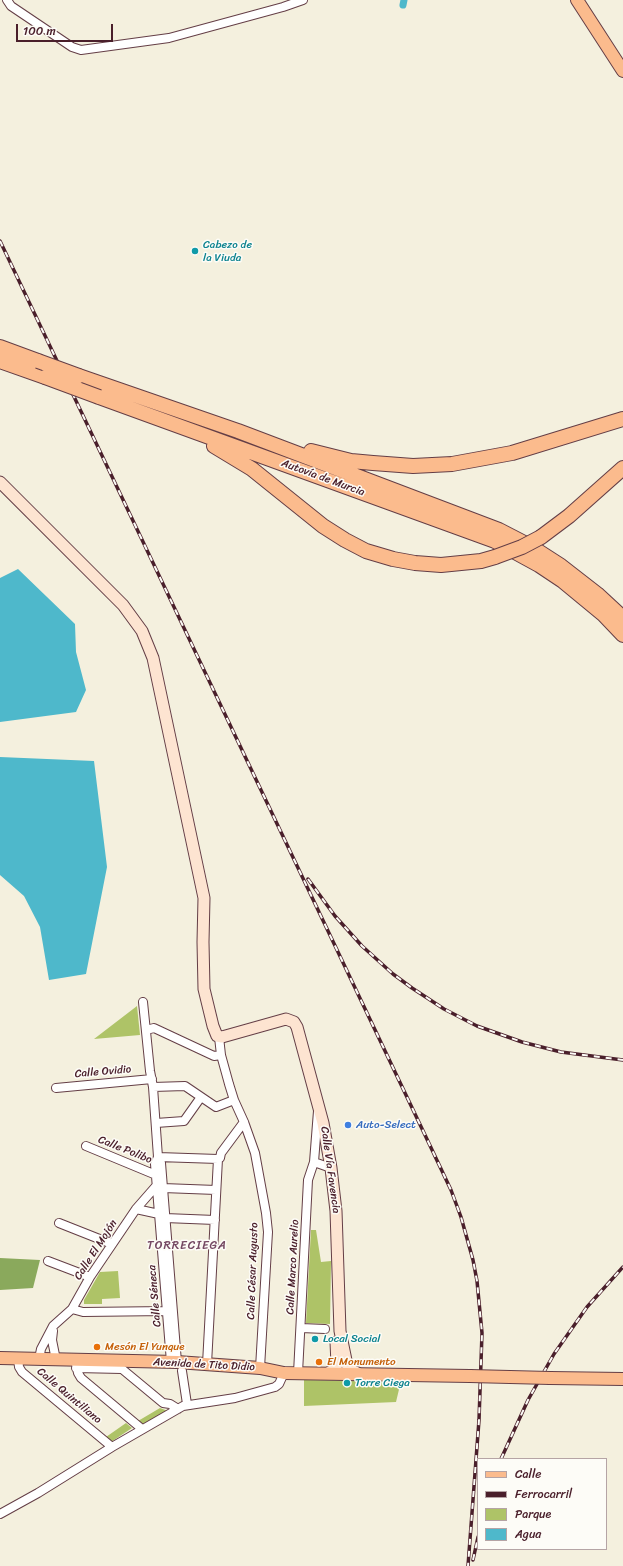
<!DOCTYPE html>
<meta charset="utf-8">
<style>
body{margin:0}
#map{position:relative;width:623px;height:1566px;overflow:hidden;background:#f4f0de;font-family:Sriracha,sans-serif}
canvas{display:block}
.legend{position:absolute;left:477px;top:1458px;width:130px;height:92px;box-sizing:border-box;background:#fdfcf7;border:1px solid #b5a4a5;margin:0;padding:5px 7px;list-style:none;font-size:12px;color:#4a1f2b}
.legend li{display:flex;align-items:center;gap:8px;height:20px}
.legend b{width:20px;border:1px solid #b5a4a5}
.scale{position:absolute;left:16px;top:24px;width:97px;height:18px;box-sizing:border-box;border:2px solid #4a1f2b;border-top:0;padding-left:5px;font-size:12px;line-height:14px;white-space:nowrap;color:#4a1f2b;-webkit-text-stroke:3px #fdfcf7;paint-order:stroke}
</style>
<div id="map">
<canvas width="623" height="1566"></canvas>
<ul class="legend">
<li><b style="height:5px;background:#fbbb8d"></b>Calle</li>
<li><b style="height:5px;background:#4a1f2b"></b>Ferrocarril</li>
<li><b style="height:11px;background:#aec367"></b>Parque</li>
<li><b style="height:11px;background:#4eb8cb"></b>Agua</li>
</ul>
<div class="scale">100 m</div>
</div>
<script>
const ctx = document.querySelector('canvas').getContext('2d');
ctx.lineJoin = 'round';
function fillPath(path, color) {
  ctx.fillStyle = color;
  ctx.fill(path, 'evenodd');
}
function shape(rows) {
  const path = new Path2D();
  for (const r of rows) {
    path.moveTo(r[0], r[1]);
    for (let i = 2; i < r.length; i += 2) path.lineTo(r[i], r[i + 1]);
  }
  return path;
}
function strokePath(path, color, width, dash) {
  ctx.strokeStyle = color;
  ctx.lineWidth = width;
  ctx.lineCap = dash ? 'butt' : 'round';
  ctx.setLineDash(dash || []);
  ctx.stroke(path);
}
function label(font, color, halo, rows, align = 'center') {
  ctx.font = font + ' Sriracha,sans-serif';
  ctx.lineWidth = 3;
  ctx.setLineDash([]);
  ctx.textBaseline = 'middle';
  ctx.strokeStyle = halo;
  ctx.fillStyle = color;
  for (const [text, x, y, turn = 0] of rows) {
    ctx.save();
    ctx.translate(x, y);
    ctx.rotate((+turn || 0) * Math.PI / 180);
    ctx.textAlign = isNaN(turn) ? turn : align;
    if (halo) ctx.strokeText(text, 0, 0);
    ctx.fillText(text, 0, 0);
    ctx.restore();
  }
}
fillPath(shape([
 [137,1006,140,1035,94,1039],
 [311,1230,316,1230,321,1262,331,1261,330,1324,306,1323],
 [118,1271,120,1298,102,1299,102,1304,84,1304,84,1300,100,1272],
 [304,1380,401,1381,396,1402,304,1406],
 [160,1408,168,1411,143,1424,138,1421],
 [126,1423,132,1428,111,1442,106,1437]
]), '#aec367');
fillPath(shape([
 [0,1258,40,1260,33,1288,0,1290]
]), '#8aa95c');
fillPath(shape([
 [18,569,75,624,76,652,86,690,76,712,0,722,0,578],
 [0,757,94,761,107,867,86,974,49,980,40,927,24,896,0,875]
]), '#4eb8cb');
strokePath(shape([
 [403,5,404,0]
]), '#4eb8cb', 7);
const street = shape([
 [7,0,11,6,72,47,81,50,169,38,283,7,303,0],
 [143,1002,150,1071,153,1087,158,1157,161,1163,177,1362],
 [146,1030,154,1028,214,1056,221,1055],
 [219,1037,221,1055,229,1084,234,1100,244,1122,255,1153,266,1213,268,1232,260,1368],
 [153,1087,185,1086,216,1107,234,1100],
 [56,1088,152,1079],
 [318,1111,314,1162,331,1168],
 [156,1123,184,1121,201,1097],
 [86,1146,156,1175],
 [158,1157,155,1164,171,1362],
 [158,1157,218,1159],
 [163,1188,216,1190],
 [136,1209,159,1214],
 [165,1218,215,1220],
 [59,1223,112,1244],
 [48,1261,90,1277],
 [72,1309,83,1312,167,1311],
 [301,1328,325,1329],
 [53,1331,52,1340,56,1360],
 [18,1359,19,1367,22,1372,112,1447],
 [39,1359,41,1349,53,1326,72,1309,90,1277,136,1209,157,1185],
 [76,1364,78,1373,81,1378,142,1429],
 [207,1364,218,1159,220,1158,221,1153,244,1122],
 [76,1368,122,1369,163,1403,170,1404,178,1409],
 [182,1371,187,1404],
 [298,1373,308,1180,314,1162],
 [0,1514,38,1493,112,1447,183,1406,235,1398,275,1387,279,1384,284,1373]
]);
const secondary = shape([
 [0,482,123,605,142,631,153,658,204,898,203,942,204,989,213,1026,217,1036,222,1037,286,1019,294,1022,297,1027,323,1123,331,1168,336,1211,340,1331,347,1365,352,1370,359,1374],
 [328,1373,332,1371,337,1365,336,1342]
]);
const primary = shape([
 [577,0,623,71],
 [0,1358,177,1362,260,1368,284,1373,470,1376],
 [550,1378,623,1379]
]);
const highway = shape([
 [0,347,38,361],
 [0,361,45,377],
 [79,376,238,431,499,530,530,546,561,566,597,594,623,618],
 [99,397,495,541,539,565,563,581,603,614,623,635],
 [214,446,252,469,323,526,345,540,366,551,393,559,415,563,441,565,481,561,495,557],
 [311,451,351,461,373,463,413,466,452,464,512,453,623,419],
 [541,537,569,516,623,468]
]);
strokePath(street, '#643e46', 10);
strokePath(secondary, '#643e46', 13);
strokePath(primary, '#643e46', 14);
strokePath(highway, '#643e46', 16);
strokePath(street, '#fff', 8);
strokePath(secondary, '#fde4d1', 11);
strokePath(primary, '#fbbb8d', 12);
strokePath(highway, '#fbbb8d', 14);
const rail = shape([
 [0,241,425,1135,451,1190,461,1217,473,1260,477,1281,482,1333,479,1420,468,1566],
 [308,879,335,916,362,946,393,974,412,988,444,1009,477,1026,522,1042,561,1052,623,1060],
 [501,1459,528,1400,554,1354,587,1307,623,1267],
 [473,1560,478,1537]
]);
strokePath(rail, '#4a1f2b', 3.5);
strokePath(rail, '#fdfcf7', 2, [6]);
const primaryBridge = shape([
 [470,1376,550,1378]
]);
const highwayBridge = shape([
 [38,361,79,376],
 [45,377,99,397],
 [495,557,522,547,541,537]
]);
strokePath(primaryBridge, '#643e46', 14, []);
strokePath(highwayBridge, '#643e46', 16, []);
strokePath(primaryBridge, '#fbbb8d', 12);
strokePath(highwayBridge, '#fbbb8d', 14);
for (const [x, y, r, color] of [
 [195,251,4,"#0f9aa8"],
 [348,1125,4,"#3f7fe0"],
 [315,1339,4,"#0f9aa8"],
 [97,1347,4,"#e8710a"],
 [319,1362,4,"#e8710a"],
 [347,1383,4,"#0f9aa8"]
]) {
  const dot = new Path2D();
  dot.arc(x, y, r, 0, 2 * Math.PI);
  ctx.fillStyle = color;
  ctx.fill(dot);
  strokePath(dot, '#fdfcf7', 1.5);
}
label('11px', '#0d838f', '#fdfcf7', [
 ["Cabezo de",203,245],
 ["la Viuda",203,258],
 ["Local Social",323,1339],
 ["Torre Ciega",355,1383]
], 'left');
label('11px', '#4a1f2b', '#fdfcf7', [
 ["Autovía de Murcia",323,478,20],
 ["Calle Ovidio",103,1072,-5],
 ["Calle Polibo",125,1150,22],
 ["Calle Vía Favencia",330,1170,82],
 ["Calle El Mojón",96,1250,-57],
 ["Calle Marco Aurelio",293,1267,-87],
 ["Calle César Augusto",253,1271,-88],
 ["Calle Séneca",155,1296,-95],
 ["Avenida de Tito Didio",204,1365,3],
 ["Calle Quintiliano",69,1396,40]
]);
label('11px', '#366cbe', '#fdfcf7', [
 ["Auto-Select",356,1125]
], 'left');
label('11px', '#c56008', '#fdfcf7', [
 ["Mesón El Yunque",105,1347],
 ["El Monumento",327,1362]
], 'left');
ctx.letterSpacing = '1px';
label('12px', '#754963', '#fdfcf7', [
 ["TORRECIEGA",187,1246]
]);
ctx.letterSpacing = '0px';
</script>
